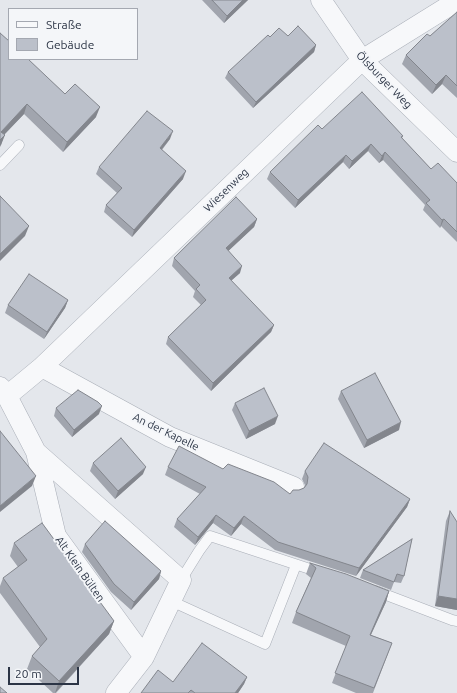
<!DOCTYPE html>
<meta charset="utf-8">
<style>
body{margin:0}
#map{position:relative;width:457px;height:693px;overflow:hidden;background:#e4e7ec;font-family:Ubuntu,sans-serif}
canvas{display:block}
.legend{position:absolute;left:8px;top:8px;width:130px;height:52px;box-sizing:border-box;background:#f4f6f9;border:1px solid #a4a8b1;margin:0;padding:5px 7px;list-style:none;font-size:12px;color:#2b3445}
.legend li{display:flex;align-items:center;gap:8px;height:20px}
.legend b{width:20px;border:1px solid #a4a8b1}
.scale{position:absolute;left:8px;top:667px;width:71px;height:18px;box-sizing:border-box;border:2px solid #2b3445;border-top:0;padding-left:5px;font-size:12px;line-height:14px;white-space:nowrap;color:#2b3445;-webkit-text-stroke:3px #f4f6f9;paint-order:stroke}
</style>
<div id="map">
<canvas width="457" height="693"></canvas>
<ul class="legend">
<li><b style="height:5px;background:#f7f8fa"></b>Straße</li>
<li><b style="height:11px;background:#bbc0ca"></b>Gebäude</li>
</ul>
<div class="scale">20 m</div>
</div>
<script>
const ctx = document.querySelector('canvas').getContext('2d');
ctx.lineJoin = 'round';
function shape(rows) {
  const path = new Path2D();
  for (const r of rows) {
    path.moveTo(r[0], r[1]);
    for (let i = 2; i < r.length; i += 2) path.lineTo(r[i], r[i + 1]);
  }
  return path;
}
function strokePath(path, color, width, dash) {
  ctx.strokeStyle = color;
  ctx.lineWidth = width;
  ctx.lineCap = dash ? 'butt' : 'round';
  ctx.setLineDash(dash || []);
  ctx.stroke(path);
}
function fillPath(path, color) {
  ctx.fillStyle = color;
  ctx.fill(path, 'evenodd');
}
function label(font, color, halo, rows, align = 'center') {
  ctx.font = font + ' Ubuntu,sans-serif';
  ctx.lineWidth = 4;
  ctx.setLineDash([]);
  ctx.textBaseline = 'middle';
  ctx.strokeStyle = halo;
  ctx.fillStyle = color;
  for (const [text, x, y, turn = 0] of rows) {
    ctx.save();
    ctx.translate(x, y);
    ctx.rotate((+turn || 0) * Math.PI / 180);
    ctx.textAlign = isNaN(turn) ? turn : align;
    if (halo) ctx.strokeText(text, 0, 0);
    ctx.fillText(text, 0, 0);
    ctx.restore();
  }
}
const lane = shape([
 [0,165,19,145],
 [181,580,199,551,210,536,319,572],
 [376,591,452,620,457,621],
 [171,601,265,644,296,565]
]);
const street = shape([
 [321,0,362,60,457,152],
 [42,367,170,437,294,487],
 [0,387,7,396,36,452,56,536,144,657,116,693],
 [7,396,42,367,362,60,457,1],
 [36,452,181,580,144,657]
]);
strokePath(lane, '#a9aeb7', 11);
strokePath(street, '#a9aeb7', 21);
strokePath(lane, '#f7f8fa', 10);
strokePath(street, '#f7f8fa', 20);
fillPath(shape([
 [202,0,248,0,224,23],
 [457,12,457,98,442,84,432,94,402,64,406,55,430,36],
 [0,33,65,94,96,117,63,152,24,114,4,135,1,145],
 [288,36,316,45,314,52,253,108,225,78,228,72,270,37],
 [322,129,403,136,402,138,431,169,457,183,457,242,441,226,440,228,423,210,425,205,383,160,379,163,368,151,349,169,343,162,295,208,267,179,270,172],
 [170,139,162,150,183,179,132,237,104,212,106,205,117,193,96,174,99,167],
 [257,219,254,227,228,251,240,273,231,281,274,325,271,332,211,391,166,344,168,337,201,305,193,297,195,291,172,266,174,258],
 [68,300,65,308,44,339,5,313,8,305],
 [341,391,399,430,364,448,338,399],
 [235,403,275,424,246,439,232,410],
 [56,408,99,414,72,437,54,416],
 [93,463,143,474,115,499,90,471],
 [168,467,223,469,290,494,304,488,305,486,305,485,302,479,305,471,410,499,407,507,356,576,275,550,241,524,231,536,213,523,195,545,174,527,177,519,200,494,165,475],
 [450,511,457,610,435,606,446,521],
 [412,539,404,576,401,583,394,582,391,590,360,578,363,570],
 [14,543,114,621,109,634,56,693,53,693,27,669,32,656,40,647,0,593,0,586,3,578,18,567,10,556],
 [85,544,161,571,159,579,131,610,111,592,82,552],
 [310,563,389,591,386,602,371,635,392,643,373,693,356,693,332,683,346,646,292,623,296,612,311,578,306,574],
 [247,677,244,684,238,693,141,693,173,682]
]), '#a1a5ae');
fillPath(shape([
 [243,0,248,0,224,23,227,16],
 [316,45,314,52,253,108,256,102],
 [446,75,442,84,432,94,436,85],
 [27,104,24,114,0,139,1,132],
 [100,107,96,117,63,152,67,142],
 [173,131,170,139,157,155,160,148],
 [5,135,1,145,0,147,0,140],
 [371,144,368,151,349,169,352,161],
 [385,152,383,160,379,163,382,156],
 [346,155,343,162,295,208,298,200],
 [186,171,183,179,132,237,134,230],
 [257,219,254,227,223,256,226,248],
 [444,219,441,226,440,228,442,220],
 [29,226,25,236,0,261,0,254],
 [242,266,240,273,226,285,229,278],
 [68,300,65,308,44,339,47,332],
 [274,325,271,332,211,391,213,383],
 [102,406,99,414,72,437,74,430],
 [278,416,275,424,246,439,249,431],
 [401,422,399,430,364,448,367,440],
 [146,467,143,474,115,499,118,491],
 [36,476,32,486,0,512,0,506],
 [410,499,407,507,356,576,359,568],
 [216,515,213,523,195,545,198,537],
 [244,516,241,524,231,536,234,528],
 [161,571,159,579,131,610,134,602],
 [389,591,386,602,366,645,370,635],
 [438,596,457,599,457,610,435,606],
 [114,621,109,634,55,693,59,681],
 [247,677,244,684,238,693,235,693]
]), '#83868d');
const building = shape([
 [212,0,243,0,227,16,212,0],
 [457,12,457,86,446,75,436,85,406,55,427,34,430,36,457,12],
 [298,26,316,45,256,102,228,72,268,35,270,37,279,28,288,36,298,26],
 [0,33,9,41,9,59,28,59,65,94,75,84,100,107,67,142,27,104,1,132,5,135,0,140,0,33],
 [362,92,403,136,401,137,431,169,438,163,457,183,457,232,444,219,442,220,426,203,430,200,385,152,382,156,371,144,352,161,346,155,298,200,270,172,318,125,322,129,362,92],
 [147,111,173,131,160,148,186,171,134,230,106,205,122,188,99,167,147,111],
 [0,196,29,226,0,254,0,196],
 [236,197,257,219,226,248,242,266,229,278,274,325,213,383,168,337,206,300,196,289,200,285,174,258,236,197],
 [29,274,68,300,47,332,8,305,29,274],
 [375,373,401,422,367,440,341,391,375,373],
 [264,388,278,416,249,431,235,403,264,388],
 [78,390,98,402,102,406,74,430,56,408,78,390],
 [0,431,36,476,0,506,0,431],
 [121,438,146,467,118,491,93,463,121,438],
 [324,443,410,499,359,568,278,542,244,516,234,528,216,515,198,537,177,519,206,487,168,467,179,446,223,469,228,464,274,482,290,494,293,490,299,490,304,488,307,484,308,477,305,471,324,443],
 [450,511,457,522,457,599,438,596,450,511],
 [105,521,161,571,134,602,114,584,85,544,105,521],
 [42,523,114,621,59,681,32,656,47,639,3,578,27,560,14,543,42,523],
 [412,539,404,576,397,574,394,582,363,570,412,539],
 [310,563,346,574,389,591,370,635,392,643,374,688,335,673,350,636,296,612,316,568,310,563],
 [202,643,247,677,235,693,195,693,191,690,188,693,141,693,158,670,173,682,202,643],
 [0,687,7,693,0,693,0,687]
]);
fillPath(building, '#bbc0ca');
strokePath(building, '#83868d', 1);
label('11px', '#2b3445', '#f4f6f9', [
 ["Ölsburger Weg",384,80,46],
 ["Wiesenweg",226,190,-44],
 ["An der Kapelle",166,432,26],
 ["Alt Klein Bülten",80,569,55]
]);
</script>
